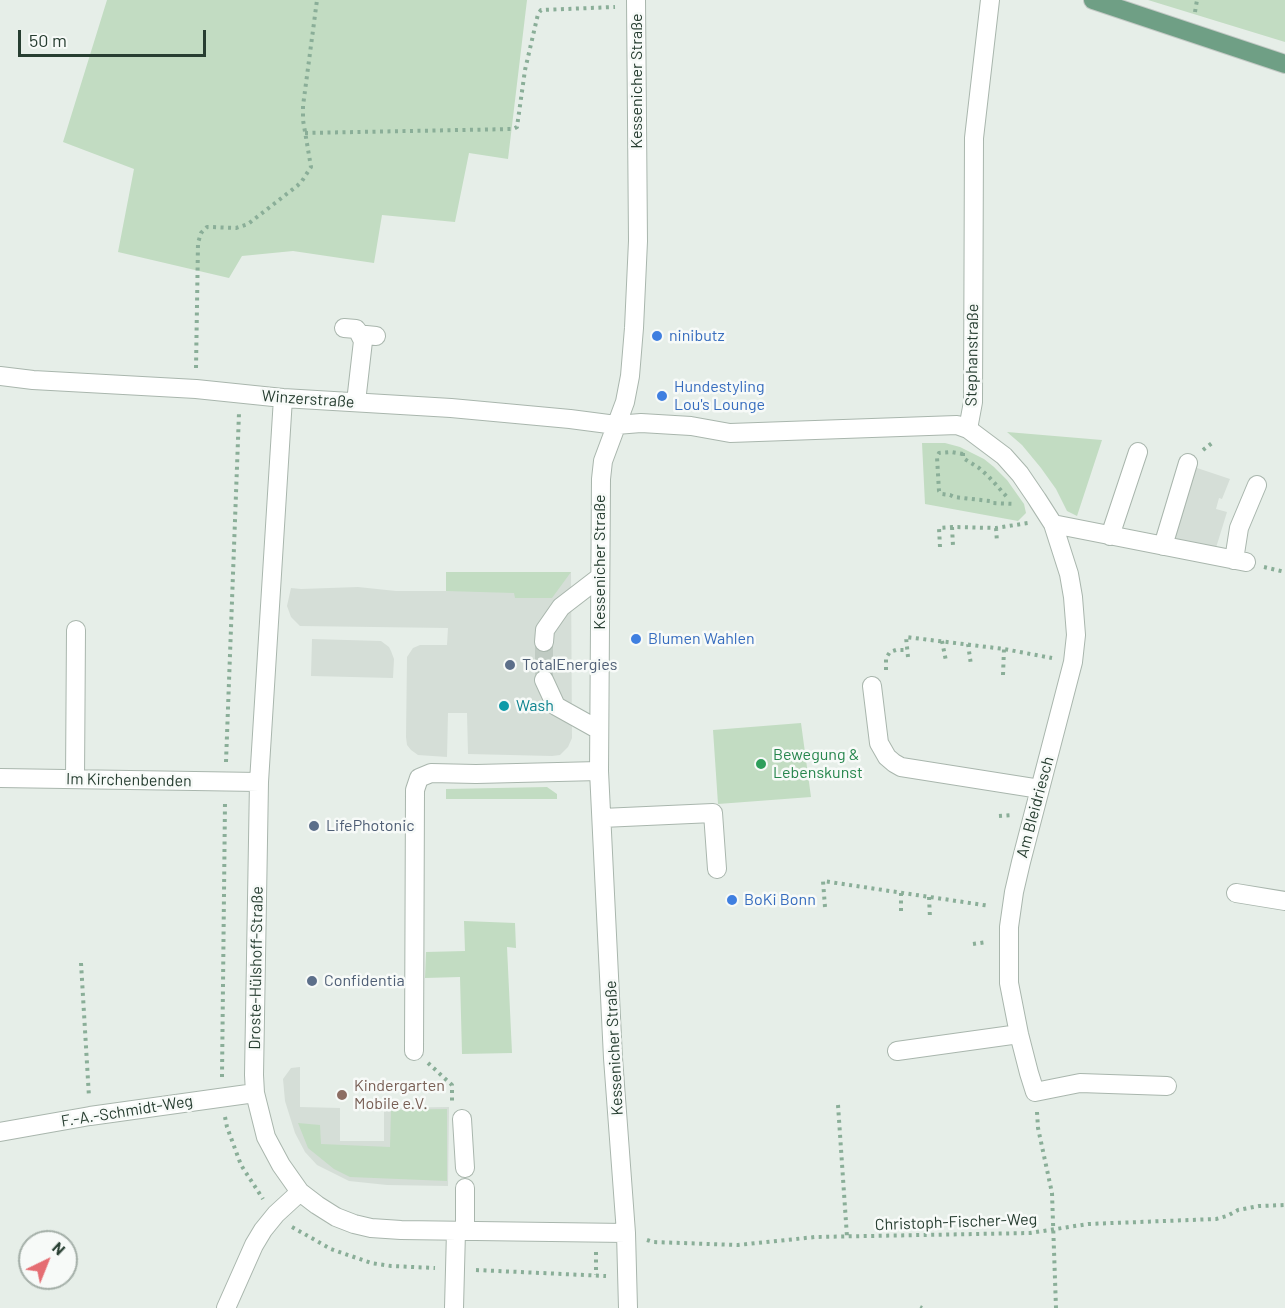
<!DOCTYPE html>
<meta charset="utf-8">
<style>
body{margin:0}
#map{position:relative;width:1285px;height:1308px;overflow:hidden;background:#e6eee8;font-family:Barlow,sans-serif}
canvas{display:block}
.north{position:absolute;left:18px;top:1230px;width:60px;height:60px;box-sizing:border-box;background:#f7faf8;border:2px solid #a4afa8;border-radius:50%;rotate:43deg;font-size:16px;font-weight:700;line-height:24px;text-align:center;color:#273e31}
.north::after{content:'';display:block;margin:auto;width:21px;height:27px;background:#e56d72;clip-path:polygon(50% 0,100% 100%,50% 72%,0 100%)}
.scale{position:absolute;left:18px;top:30px;width:188px;height:27px;box-sizing:border-box;border:3px solid #273e31;border-top:0;padding-left:8px;font-size:18px;line-height:21px;white-space:nowrap;color:#273e31;-webkit-text-stroke:4px #f7faf8;paint-order:stroke}
</style>
<div id="map">
<canvas width="1285" height="1308"></canvas>
<div class="north">N</div>
<div class="scale">50 m</div>
</div>
<script>
const ctx = document.querySelector('canvas').getContext('2d');
ctx.lineJoin = 'round';
function fillPath(path, color) {
  ctx.fillStyle = color;
  ctx.fill(path, 'evenodd');
}
function shape(rows) {
  const path = new Path2D();
  for (const r of rows) {
    path.moveTo(r[0], r[1]);
    for (let i = 2; i < r.length; i += 2) path.lineTo(r[i], r[i + 1]);
  }
  return path;
}
function strokePath(path, color, width, dash) {
  ctx.strokeStyle = color;
  ctx.lineWidth = width;
  ctx.lineCap = dash ? 'butt' : 'round';
  ctx.setLineDash(dash || []);
  ctx.stroke(path);
}
function label(font, color, halo, rows, align = 'center') {
  ctx.font = font + ' Barlow,sans-serif';
  ctx.lineWidth = 5;
  ctx.setLineDash([]);
  ctx.textBaseline = 'middle';
  ctx.strokeStyle = halo;
  ctx.fillStyle = color;
  for (const [text, x, y, turn = 0] of rows) {
    ctx.save();
    ctx.translate(x, y);
    ctx.rotate((+turn || 0) * Math.PI / 180);
    ctx.textAlign = isNaN(turn) ? turn : align;
    if (halo) ctx.strokeText(text, 0, 0);
    ctx.fillText(text, 0, 0);
    ctx.restore();
  }
}
fillPath(shape([
 [1194,467,1230,479,1222,499,1219,498,1216,509,1227,512,1215,551,1173,539],
 [446,572,571,572,572,738,568,747,560,755,552,756,468,754,467,713,448,713,447,757,418,755,411,750,407,745,406,737,407,657,413,648,420,645,447,645,448,628,300,626,291,617,287,606,291,588,301,589,358,587,396,591,446,591],
 [312,639,381,641,389,647,391,651,394,659,393,678,311,676],
 [300,1067,300,1107,340,1108,340,1141,384,1141,384,1108,449,1107,448,1186,387,1185,349,1181,317,1165,305,1152,295,1133,285,1101,283,1079,291,1068]
]), '#d5ded7');
fillPath(shape([
 [107,0,527,0,508,159,469,153,455,222,382,215,374,263,293,251,242,256,229,278,118,252,134,169,63,142],
 [1148,0,1285,0,1285,42],
 [1007,432,1102,440,1077,516,1067,511,1056,489,1041,468,1022,445],
 [922,443,945,443,960,447,984,459,994,467,1007,480,1024,504,1026,513,1018,521,925,504],
 [446,572,571,572,552,598,515,598,514,593,446,591],
 [801,723,811,797,718,804,713,730],
 [547,787,557,794,557,799,446,799,446,789],
 [464,921,515,923,516,948,507,947,512,1053,462,1054,460,977,425,978,426,952,465,951],
 [447,1109,447,1181,350,1177,334,1169,308,1148,298,1123,320,1125,321,1144,390,1147,391,1110]
]), '#c2dcc2');
strokePath(shape([
 [544,642,544,680]
]), '#c0cbc3', 18, [18, 9]);
const minor = shape([
 [344,328,356,329,359,333,363,341],
 [0,376,33,380,196,389,283,398,451,408,570,419,616,425,641,423,691,426,730,433,957,425,968,429,973,402,974,138,990,0],
 [283,398,259,782,254,1075,255,1093,266,1137,281,1165,300,1192,317,1205,336,1217,354,1224,371,1228,401,1230,626,1233],
 [356,402,363,341,366,335,376,336],
 [968,429,1004,456,1020,474,1037,499,1053,524,1069,574,1073,597,1076,635,1073,662,1021,862,1014,892,1009,927,1009,983,1019,1034,1029,1073,1035,1092,1080,1083,1167,1086],
 [1053,524,1246,562],
 [1110,536,1138,452],
 [1163,546,1188,463],
 [1234,560,1239,528,1257,485],
 [544,642,545,630,561,607,600,577],
 [544,680,556,706,599,730],
 [872,686,879,743,887,757,894,763,901,767,1040,789],
 [0,778,259,782],
 [75,779,76,630],
 [602,818,713,813,717,869],
 [1236,893,1285,901],
 [414,1051,415,790,419,778,431,773,476,774,599,771],
 [897,1051,1019,1034],
 [462,1119,465,1168],
 [0,1132,90,1116,255,1093],
 [465,1188,465,1231],
 [226,1308,254,1245,263,1230,276,1214,300,1192],
 [454,1308,456,1231],
 [628,1308,626,1233,613,1058,599,771,601,479,603,461,625,402,630,376,634,328,638,241,636,0]
]);
const major = shape([
 [1093,0,1285,64]
]);
strokePath(minor, '#a9b6ad', 20);
strokePath(major, '#c3c9c5', 20);
strokePath(shape([
 [1195,12,1197,0],
 [305,133,513,129,517,127,525,70,538,14,541,10,615,7],
 [196,368,198,243,201,233,207,227,211,227,236,228,248,224,297,186,302,181,311,167,303,120,303,106,317,0],
 [1203,450,1212,443],
 [963,453,963,458,979,468,989,477,1007,497],
 [963,454,951,452,939,453,937,457,939,491,942,494,950,495,954,497,990,501,992,503,1015,504],
 [952,527,953,546],
 [996,528,997,542],
 [940,547,939,528,952,527,996,528,1028,523],
 [1264,567,1285,572],
 [942,641,946,661],
 [968,644,971,665],
 [908,657,906,637,1004,649,1052,658],
 [886,670,886,658,890,652,896,650,907,650],
 [1003,675,1004,649],
 [226,762,239,413],
 [999,816,1013,815],
 [901,893,901,915],
 [929,897,930,918],
 [825,907,823,881,990,906],
 [973,944,987,942],
 [81,963,89,1097],
 [428,1063,452,1085,452,1102],
 [222,1077,225,802],
 [838,1105,847,1237],
 [1037,1112,1038,1128,1052,1193,1056,1308],
 [225,1117,227,1127,241,1165,263,1199],
 [292,1227,331,1249,371,1263,391,1266,435,1268],
 [647,1240,653,1242,738,1245,815,1237,1030,1233,1088,1224,1216,1219,1227,1216,1238,1210,1259,1206,1285,1205],
 [596,1252,596,1275],
 [476,1270,606,1276],
 [920,1307,922,1308]
]), '#8aae98', 4, [3, 4.5]);
strokePath(minor, '#fff', 18);
strokePath(major, '#6f9f85', 18);
for (const [x, y, r, color] of [
 [657,336,6,"#3f7fe0"],
 [662,396,6,"#3f7fe0"],
 [636,639,6,"#3f7fe0"],
 [510,665,6,"#5c6f8a"],
 [504,706,6,"#0f9aa8"],
 [761,764,6,"#2e9e5b"],
 [314,826,6,"#5c6f8a"],
 [732,900,6,"#3f7fe0"],
 [312,981,6,"#5c6f8a"],
 [342,1095,6,"#8d6e63"]
]) {
  const dot = new Path2D();
  dot.arc(x, y, r, 0, 2 * Math.PI);
  ctx.fillStyle = color;
  ctx.fill(dot);
  strokePath(dot, '#f7faf8', 2);
}
label('16px', '#273e31', '#f7faf8', [
 ["Kessenicher Straße",637,81,-90],
 ["Stephanstraße",972,355,-89],
 ["Winzerstraße",308,399,4],
 ["Kessenicher Straße",600,562,-90],
 ["Im Kirchenbenden",129,780,1],
 ["Am Bleidriesch",1035,807,-75],
 ["Droste-Hülshoff-Straße",256,968,-89],
 ["Kessenicher Straße",614,1048,-93],
 ["F.-A.-Schmidt-Weg",127,1111,-9],
 ["Christoph-Fischer-Weg",956,1222,-2]
]);
label('16px', '#366cbe', '#f7faf8', [
 ["ninibutz",669,336],
 ["Hundestyling",674,387],
 ["Lou's Lounge",674,405],
 ["Blumen Wahlen",648,639],
 ["BoKi Bonn",744,900]
], 'left');
label('16px', '#4e5e75', '#f7faf8', [
 ["TotalEnergies",522,665],
 ["LifePhotonic",326,826],
 ["Confidentia",324,981]
], 'left');
label('16px', '#0d838f', '#f7faf8', [
 ["Wash",516,706]
], 'left');
label('16px', '#27864d', '#f7faf8', [
 ["Bewegung &",773,755],
 ["Lebenskunst",773,773]
], 'left');
label('16px', '#785e54', '#f7faf8', [
 ["Kindergarten",354,1086],
 ["Mobile e.V.",354,1104]
], 'left');
</script>
